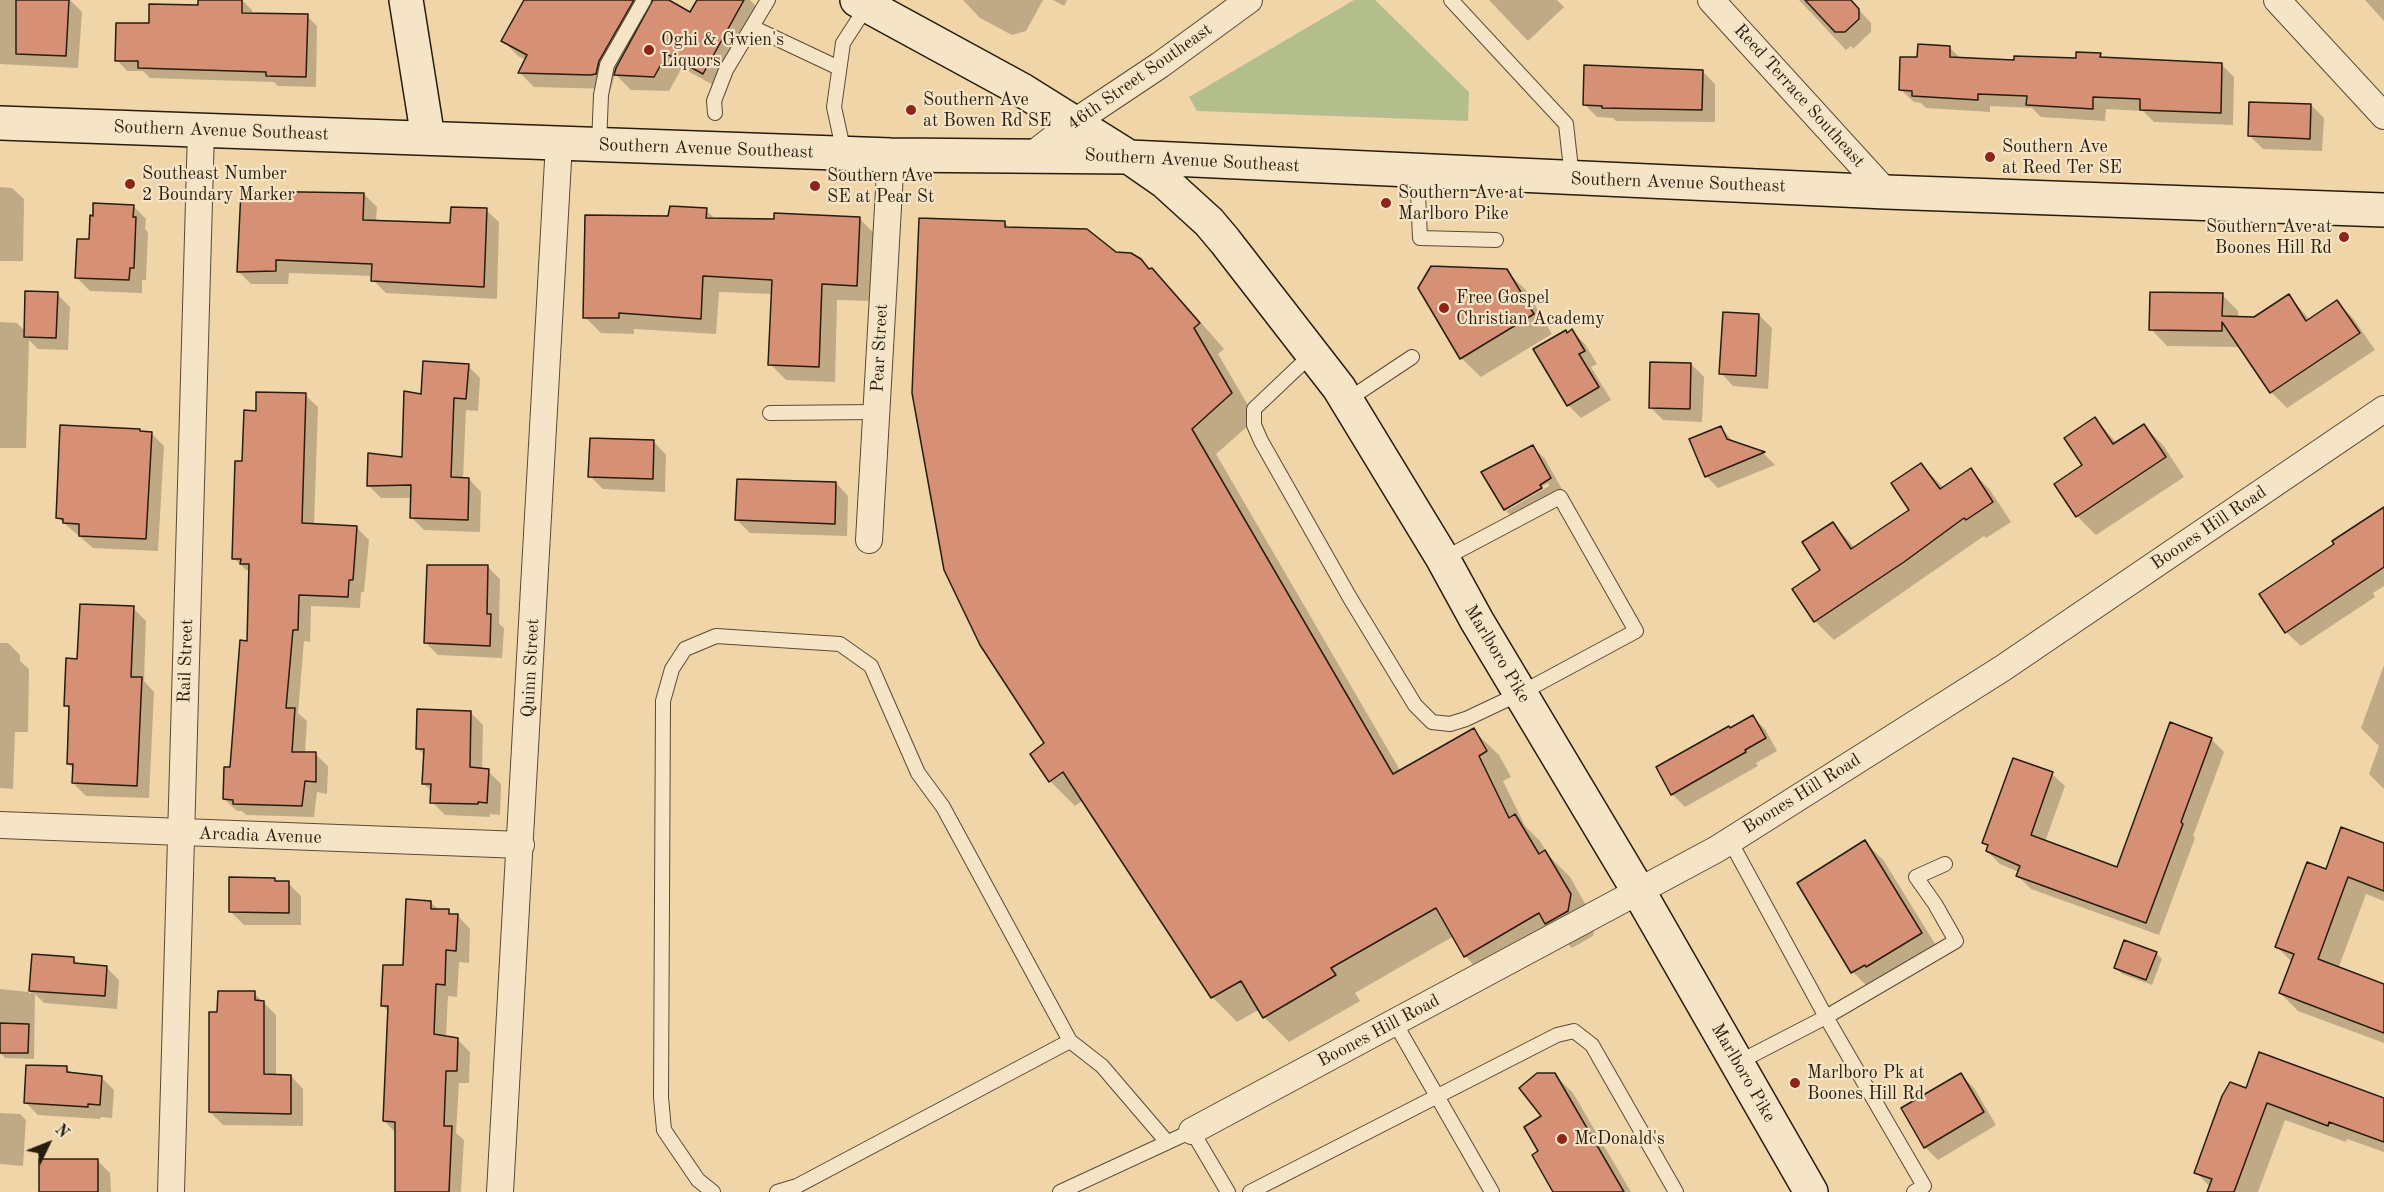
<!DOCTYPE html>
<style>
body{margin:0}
#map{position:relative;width:2384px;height:1192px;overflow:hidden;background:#f0d5a8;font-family:"Old Standard TT",serif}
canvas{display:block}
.north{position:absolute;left:18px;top:1114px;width:60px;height:60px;-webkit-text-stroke:4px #f5e4c6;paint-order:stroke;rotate:47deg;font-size:16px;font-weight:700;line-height:24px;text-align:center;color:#281c0d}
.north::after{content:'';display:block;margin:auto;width:21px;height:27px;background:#281c0d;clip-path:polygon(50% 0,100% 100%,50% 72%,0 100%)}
</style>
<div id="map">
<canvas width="2384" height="1192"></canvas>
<div class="north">N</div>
</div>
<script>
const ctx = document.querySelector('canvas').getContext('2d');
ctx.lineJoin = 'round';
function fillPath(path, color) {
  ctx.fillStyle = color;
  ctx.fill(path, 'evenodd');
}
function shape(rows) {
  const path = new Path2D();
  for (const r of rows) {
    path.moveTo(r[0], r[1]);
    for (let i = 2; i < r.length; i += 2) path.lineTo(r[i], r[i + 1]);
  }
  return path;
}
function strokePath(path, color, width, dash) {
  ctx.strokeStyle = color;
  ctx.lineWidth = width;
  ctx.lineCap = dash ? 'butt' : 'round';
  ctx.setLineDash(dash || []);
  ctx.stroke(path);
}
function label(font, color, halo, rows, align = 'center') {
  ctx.font = font + ' "Old Standard TT",serif';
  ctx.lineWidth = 4.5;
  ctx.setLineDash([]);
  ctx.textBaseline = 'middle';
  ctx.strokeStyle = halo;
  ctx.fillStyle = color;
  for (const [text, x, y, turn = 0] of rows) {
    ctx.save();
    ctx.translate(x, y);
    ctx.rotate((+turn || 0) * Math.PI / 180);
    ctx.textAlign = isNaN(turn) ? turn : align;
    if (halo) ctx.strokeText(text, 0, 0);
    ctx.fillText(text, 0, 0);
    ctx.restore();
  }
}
fillPath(shape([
 [1354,0,1375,0,1469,92,1468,121,1197,111,1189,97]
]), '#b4be8c');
fillPath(shape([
 [0,0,70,0,82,12,78,68,0,64],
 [200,0,242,0,252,10,252,15,307,16,317,26,316,87,278,86,274,82,150,78,143,71,127,71,117,60,200,7],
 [526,0,666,0,691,14,698,0,750,0,761,12,719,88,682,68,669,91,631,90,615,74,611,89,534,87,519,72,526,60,518,56,503,40],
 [963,0,1043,0,1026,31,1012,35,980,18],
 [1053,0,1067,0,1064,6],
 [1489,0,1557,0,1564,7,1528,41],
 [1799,0,1850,0,1871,23,1871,32,1853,49,1851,46,1846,50],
 [2365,0,2384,0,2384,21],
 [1949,47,1961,59,2015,61,2077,59,2100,54,2105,59,2221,64,2234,77,2233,125,2154,122,2143,111,2106,109,2105,121,2041,117,2032,108,1990,106,1990,112,1926,108,1921,103,1914,102,1901,90,1919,59],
 [1702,71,1715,84,1715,122,1616,121,1613,118,1597,117,1584,104],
 [2311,105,2324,118,2322,151,2263,149,2250,136],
 [0,187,12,188,24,199,23,261,0,261],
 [364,194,377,207,376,222,452,225,486,210,499,222,497,299,386,293,373,280,373,276,289,273,288,284,251,284,238,271],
 [133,206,146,219,145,229,148,232,146,280,142,280,142,293,90,291,77,278,90,241],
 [706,210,716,220,775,221,859,218,875,234,873,301,837,300,835,382,786,380,770,364,773,294,719,292,716,334,634,329,634,334,601,333,585,317,670,218],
 [1004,222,1010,228,1116,254,1152,269,1177,295,1224,349,1218,354,1256,419,1216,454,1401,772,1473,730,1499,755,1511,777,1503,781,1525,826,1540,841,1549,856,1570,877,1595,921,1593,936,1572,948,1562,939,1490,981,1465,956,1454,936,1355,993,1360,1001,1289,1042,1264,1017,1260,1009,1237,1022,1212,997,1083,800,1075,806,1050,781],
 [1506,271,1526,290,1552,334,1481,377,1461,358],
 [57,294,70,307,68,350,38,349,29,340,26,448,0,448,0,322,17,323,25,331],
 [2222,295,2238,311,2238,318,2255,319,2289,296,2310,320,2337,302,2353,318,2375,350,2287,408,2271,392,2238,343,2238,347,2167,346,2151,329],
 [1759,315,1772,328,1768,389,1733,386,1721,373],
 [1572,331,1585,344,1597,364,1591,367,1611,400,1581,418,1568,405,1567,334],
 [1691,364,1704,377,1702,422,1663,420,1650,407],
 [468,366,480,378,478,411,466,410,463,479,469,479,481,492,480,532,424,530,411,517,412,498,381,498,368,485,403,458,422,395],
 [305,395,318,407,314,525,357,528,369,540,364,592,361,592,360,608,311,606,310,642,304,641,298,713,307,721,305,753,315,754,328,766,327,794,317,792,314,817,246,815,242,811,237,811,224,799,231,769,248,642,249,571,246,570,234,558,243,463,257,413],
 [2095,419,2117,443,2143,425,2163,445,2184,477,2096,535,2077,516,2056,484,2084,465],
 [1721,427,1734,443,1764,454,1775,465,1718,488,1706,476],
 [141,433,151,433,164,446,158,551,93,548,58,518],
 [654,442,666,455,665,492,603,489,590,476],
 [1533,447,1545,459,1563,491,1518,522,1505,510,1483,472],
 [1548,483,1549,486,1506,511,1506,507],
 [1921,465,1944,488,1971,470,1990,490,2011,522,1986,538,1984,536,1834,640,1815,621,1822,570,1833,524,1855,548,1911,510],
 [836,483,848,496,847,536,750,533,737,520],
 [2384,508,2384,586,2373,593,2375,597,2301,646,2286,632,2336,544],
 [487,566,500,579,499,624,504,628,502,658,438,655,425,642],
 [133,608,146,621,144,681,154,692,149,798,86,796,73,783,74,769,68,764,71,710,66,705,79,660],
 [0,643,8,643,20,655,20,661,29,669,28,732,15,732,13,789,0,788],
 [2384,665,2384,789,2369,774,2379,746,2361,728],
 [470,712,483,725,482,771,488,771,501,784,500,815,490,814,490,817,445,815,432,802,432,792,424,784,425,756,417,748],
 [1752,716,1765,729,1777,751,1756,763,1758,766,1685,807,1672,794,1730,729],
 [2211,739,2224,752,2193,836,2195,838,2159,935,2031,889,2018,876,2019,872,2000,864,1987,851,1989,847,1984,843,2052,774,2065,786,2045,842,2118,868],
 [1865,842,1884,861,1940,952,1872,991,1853,972],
 [2384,845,2384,901,2366,894,2338,969,2384,986,2384,1043,2298,1011,2280,993,2292,962,2277,947,2327,871],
 [274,879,278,883,288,883,301,896,301,925,244,925,231,912],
 [430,902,439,910,448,911,453,916,458,916,470,929,469,963,459,962,457,997,448,996,446,1037,457,1039,470,1052,469,1083,459,1083,456,1133,464,1140,461,1192,397,1192,396,1133,384,1121,389,1012,383,1006,404,967],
 [2156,953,2162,959,2152,985,2122,974,2116,968],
 [34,955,73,959,80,965,106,967,119,980,117,1009,44,1003,35,994,34,1059,5,1058,0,1053,0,989,28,992,31,994],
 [254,993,276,1015,276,1076,291,1076,303,1089,303,1126,223,1125,210,1112,219,1013],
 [66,1068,73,1074,101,1077,114,1090,112,1118,101,1117,100,1119,38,1115,25,1102],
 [1554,1074,1573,1093,1631,1192,1555,1192,1544,1117],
 [1961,1075,1974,1088,1996,1125,1938,1160,1925,1147],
 [2247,1090,2384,1100,2384,1152,2347,1139,2346,1142,2285,1120,2258,1192,2209,1192,2210,1187,2196,1172],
 [0,1113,20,1114,26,1120,23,1166,0,1164],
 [97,1160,110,1173,111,1192,41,1192]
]), '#0003');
const building = shape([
 [16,0,69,0,66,56,16,54,16,0],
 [198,0,242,0,242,13,308,14,306,77,266,76,266,72,138,68,138,61,115,61,116,23,149,23,149,4,198,5,198,0],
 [524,0,634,0,599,61,596,74,590,75,518,73,527,55,501,41,524,0],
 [653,0,669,0,690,12,697,0,744,0,703,74,667,54,654,77,614,75,616,68,653,0],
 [1805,0,1851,0,1859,9,1859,19,1845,32,1835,32,1805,0],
 [1918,44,1950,46,1950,57,2014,60,2014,56,2076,58,2076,52,2101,53,2100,57,2222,63,2221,113,2140,110,2140,99,2093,97,2093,109,2026,105,2027,96,1978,94,1978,100,1912,96,1912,91,1899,90,1900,57,1917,57,1918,44],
 [1584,65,1703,70,1702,110,1602,108,1602,106,1583,105,1584,65],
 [2249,102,2311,104,2310,139,2248,136,2249,102],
 [241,191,364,193,363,220,450,223,451,207,487,208,484,287,371,281,372,264,276,260,276,271,237,272,241,191],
 [93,203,134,205,133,217,136,217,134,268,130,268,129,280,75,278,77,239,89,239,90,215,93,216,93,203],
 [670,206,707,208,706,218,774,219,774,213,860,217,857,286,822,284,819,367,768,365,772,280,703,276,701,319,619,313,619,318,583,318,585,215,668,216,670,206],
 [919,218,1005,221,1005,227,1087,229,1116,252,1131,253,1141,259,1149,269,1152,268,1200,323,1194,328,1232,393,1192,429,1393,774,1474,728,1487,751,1479,756,1509,818,1515,814,1539,854,1545,850,1571,894,1568,911,1545,924,1539,913,1464,957,1436,908,1331,968,1336,975,1263,1018,1241,981,1211,998,1063,772,1049,782,1030,754,1044,743,980,645,944,570,912,393,919,218],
 [1431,266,1507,269,1534,314,1460,359,1418,288,1431,266],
 [25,291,58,292,56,338,24,337,25,291],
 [2150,292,2223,293,2222,316,2254,317,2289,294,2306,321,2337,300,2360,333,2270,393,2222,322,2222,331,2149,330,2150,292],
 [1723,312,1759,314,1756,376,1719,374,1723,312],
 [1572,329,1585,351,1579,354,1599,387,1567,406,1533,349,1566,330,1567,333,1572,329],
 [423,361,469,364,466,399,454,398,451,477,469,478,468,520,410,518,411,485,367,486,368,453,402,457,404,391,421,394,423,361],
 [1650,362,1691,363,1690,409,1649,408,1650,362],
 [256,392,306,393,302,523,357,526,353,580,349,580,348,597,299,595,298,630,293,630,286,708,295,708,292,752,316,752,316,782,305,781,302,806,233,804,233,800,223,799,224,767,230,767,240,640,247,641,249,564,240,564,241,559,232,559,235,461,242,461,244,410,256,411,256,392],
 [2095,417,2113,444,2144,424,2166,457,2076,517,2054,484,2082,465,2064,438,2095,417],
 [60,425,140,429,140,431,152,432,146,539,79,536,79,524,63,523,63,519,56,518,60,425],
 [1721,426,1727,439,1765,452,1705,477,1689,439,1721,426],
 [590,438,654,440,653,479,588,477,590,438],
 [1533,445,1551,478,1540,485,1542,488,1504,510,1481,472,1533,445],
 [1921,463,1940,489,1971,468,1993,502,1966,520,1964,518,1904,562,1814,622,1792,589,1820,570,1802,542,1833,522,1851,549,1882,528,1909,510,1891,483,1921,463],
 [737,479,836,482,835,524,735,520,737,479],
 [2384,507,2384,567,2285,633,2259,594,2334,544,2332,541,2384,507],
 [427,565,488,565,487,614,491,614,490,646,424,643,427,565],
 [80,604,134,606,131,677,142,677,137,786,72,783,73,764,67,764,69,706,64,706,66,658,77,659,80,604],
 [417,709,471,711,470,767,489,769,487,803,478,802,478,804,430,803,431,784,422,784,424,749,416,749,417,709],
 [1753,715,1766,738,1745,750,1746,752,1671,795,1656,767,1729,726,1730,728,1753,715],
 [2170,722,2212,738,2181,822,2183,824,2146,923,2016,876,2020,866,1986,851,1988,845,1982,843,2013,758,2053,772,2031,835,2117,867,2170,722],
 [2341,827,2384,843,2384,891,2348,877,2318,959,2384,984,2384,1033,2279,993,2294,954,2275,947,2307,862,2326,869,2341,827],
 [1865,840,1922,933,1866,967,1865,965,1851,973,1797,883,1865,840],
 [229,877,275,878,275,881,289,881,289,913,229,912,229,877],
 [406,899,431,901,431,909,449,909,449,914,458,914,456,951,446,950,445,985,436,984,434,1034,458,1038,457,1071,446,1071,444,1126,452,1126,449,1192,395,1192,395,1122,383,1121,388,1006,381,1006,383,965,403,965,406,899],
 [2124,940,2157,952,2146,980,2114,968,2124,940],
 [32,954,74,957,74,963,107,966,105,996,29,991,32,954],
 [218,991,255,991,255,1000,264,1001,264,1074,291,1075,291,1114,209,1112,209,1012,217,1012,218,991],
 [0,1023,29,1024,28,1053,0,1053,0,1023],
 [2259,1052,2384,1098,2384,1142,2329,1122,2328,1126,2267,1103,2234,1192,2207,1192,2212,1179,2194,1173,2222,1096,2230,1082,2246,1088,2259,1052],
 [26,1065,67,1066,67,1072,102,1076,100,1105,88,1104,88,1107,24,1103,26,1065],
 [1537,1073,1555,1073,1624,1192,1553,1192,1532,1155,1538,1151,1524,1127,1541,1116,1519,1088,1537,1073],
 [1961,1073,1984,1112,1924,1148,1901,1108,1961,1073],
 [39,1159,98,1159,98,1192,39,1192,39,1159]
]);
fillPath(building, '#d59075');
strokePath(building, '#281c0d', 1.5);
const lane = shape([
 [1451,0,1566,124,1572,178],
 [752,27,839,68],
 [715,113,714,101,726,70,768,0],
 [599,145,601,95,607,65,644,0],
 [844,153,834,107,843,43,867,6],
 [1417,171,1420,238,1496,240],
 [1312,354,1254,409,1254,425,1261,441,1350,598,1415,705,1432,722,1450,724,1466,719,1521,693,1636,631,1560,497,1443,559],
 [1346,401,1412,357],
 [770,413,876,412],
 [1729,839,1826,1017,1924,1186,1914,1192],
 [1395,1023,1492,1192],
 [1737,1063,1826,1017,1956,941,1935,904,1916,877,1945,864],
 [713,1192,698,1180,664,1130,661,1097,663,701,672,669,685,649,716,636,840,644,871,666,918,773,943,807,1070,1041,1102,1066,1167,1142],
 [777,1192,797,1186,1070,1041],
 [1060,1192,1192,1131,1228,1192],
 [1250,1192,1557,1035,1574,1031,1592,1045,1676,1192]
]);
const street = shape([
 [1711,0,1886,192],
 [2277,0,2384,116],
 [1032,155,1073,123,1160,65,1249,0],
 [869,540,891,155],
 [0,825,521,845],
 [1192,1131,1717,849,2003,668,2384,409],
 [171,1192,201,130],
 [500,1192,559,143]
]);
const secondary = shape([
 [406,0,428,138],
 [857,0,1022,90,1129,157,1165,182,1209,222,1225,241,1339,388,1443,559,1477,621,1639,892,1811,1192],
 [0,123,891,155,1129,157,1886,192,2384,210]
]);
strokePath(lane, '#5a4a34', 16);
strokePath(street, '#5a4a34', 28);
strokePath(secondary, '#281c0d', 36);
strokePath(lane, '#f5e4c6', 14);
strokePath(street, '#f5e4c6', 26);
strokePath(secondary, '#f5e4c6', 33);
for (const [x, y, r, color] of [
 [649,50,6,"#8f2418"],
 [911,110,6,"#8f2418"],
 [1990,157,6,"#8f2418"],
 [130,184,6,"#8f2418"],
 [815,186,6,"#8f2418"],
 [1386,203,6,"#8f2418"],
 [2344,237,6,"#8f2418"],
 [1444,308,6,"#8f2418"],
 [1795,1083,6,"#8f2418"],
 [1562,1139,6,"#8f2418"]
]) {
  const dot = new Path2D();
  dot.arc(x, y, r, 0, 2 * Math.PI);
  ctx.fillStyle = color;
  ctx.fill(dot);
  strokePath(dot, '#f5e4c6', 2);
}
label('18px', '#281c0d', '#f5e4c6', [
 ["Oghi & Gwien's",661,40],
 ["Liquors",661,61],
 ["Southern Ave",923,100],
 ["at Bowen Rd SE",923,121],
 ["Southern Ave",2002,147],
 ["at Reed Ter SE",2002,168],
 ["Southeast Number",142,174],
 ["2 Boundary Marker",142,195],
 ["Southern Ave",827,176],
 ["SE at Pear St",827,197],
 ["Southern Ave at",1398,193],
 ["Marlboro Pike",1398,214],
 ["Southern Ave at",2332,227,"right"],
 ["Boones Hill Rd",2332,248,"right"],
 ["Free Gospel",1456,298],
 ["Christian Academy",1456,319],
 ["Marlboro Pk at",1807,1073],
 ["Boones Hill Rd",1807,1094],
 ["McDonald's",1574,1139]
], 'left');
label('18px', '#281c0d', '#f5e4c6', [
 ["46th Street Southeast",1140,77,-35],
 ["Reed Terrace Southeast",1799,96,48],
 ["Southern Avenue Southeast",221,131,2],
 ["Southern Avenue Southeast",706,149,2],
 ["Southern Avenue Southeast",1192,161,3],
 ["Southern Avenue Southeast",1678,183,2],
 ["Pear Street",880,348,-87],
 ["Boones Hill Road",2209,528,-34],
 ["Marlboro Pike",1497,654,59],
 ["Rail Street",186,661,-88],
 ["Quinn Street",531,668,-87],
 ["Boones Hill Road",1802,794,-32],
 ["Arcadia Avenue",260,836,2],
 ["Boones Hill Road",1379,1031,-28],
 ["Marlboro Pike",1743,1073,60]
]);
</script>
